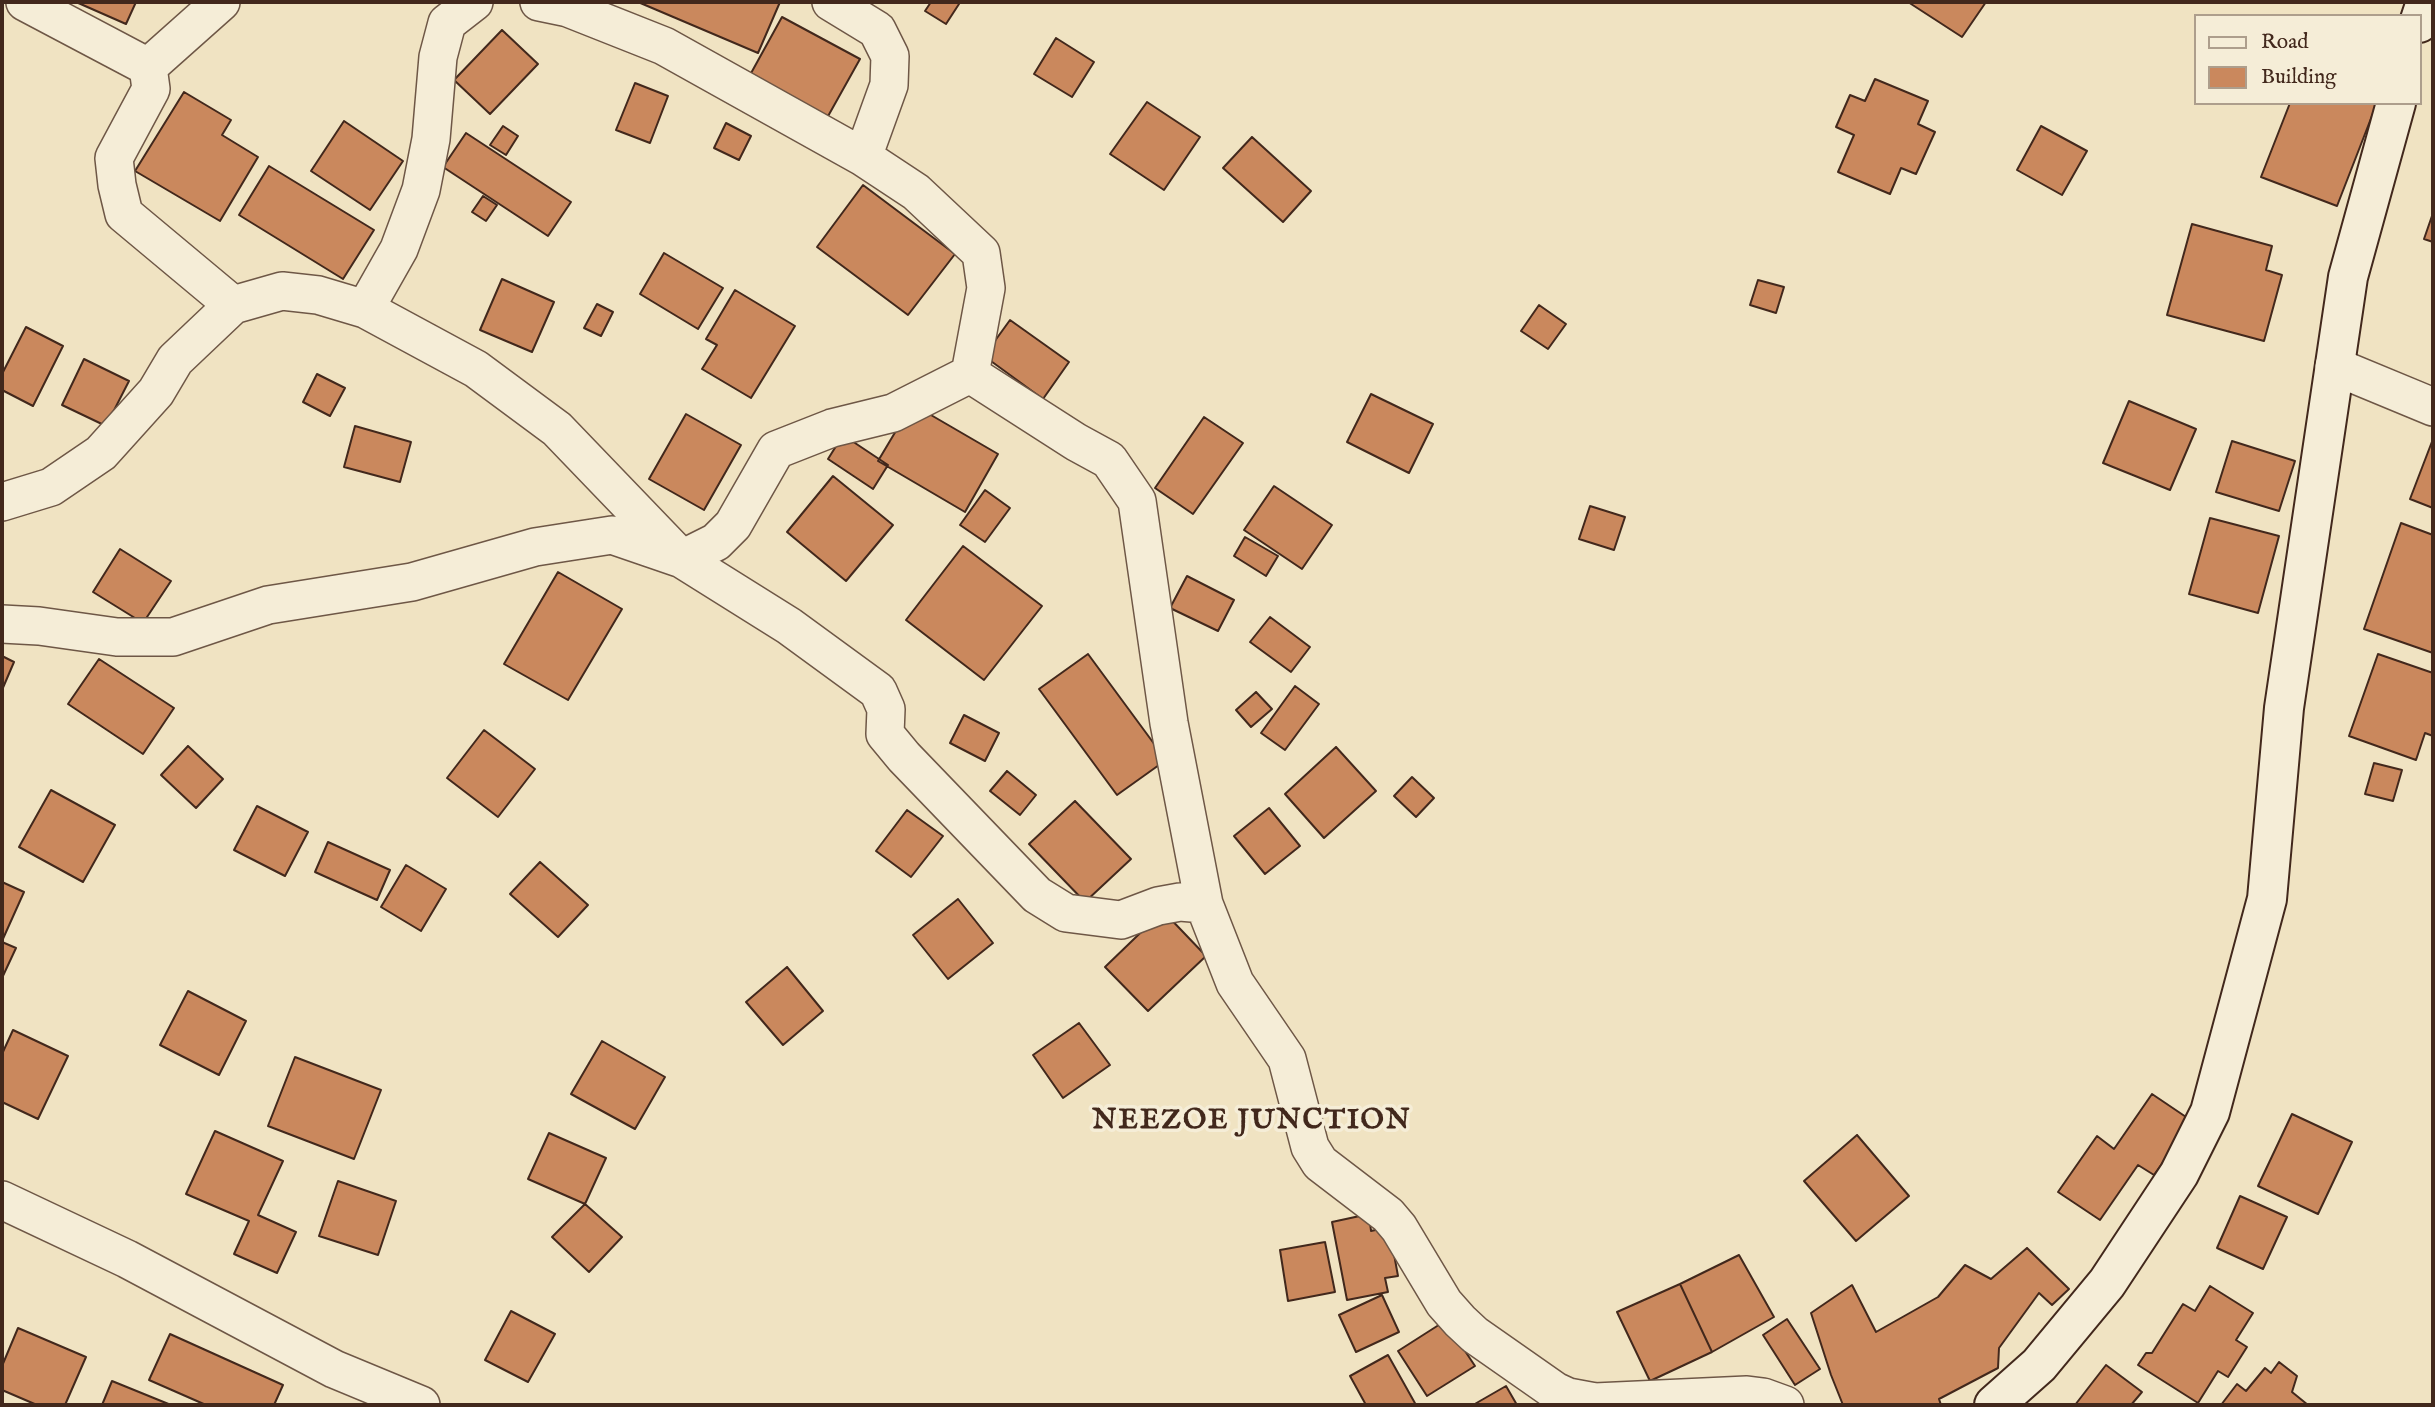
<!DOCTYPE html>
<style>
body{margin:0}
#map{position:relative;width:2435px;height:1407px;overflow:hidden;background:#f0e3c2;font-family:"IM FELL English",serif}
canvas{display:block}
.frame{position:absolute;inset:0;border:4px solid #42281c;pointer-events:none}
.legend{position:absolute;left:2194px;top:14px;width:228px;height:91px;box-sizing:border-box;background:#f5edd7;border:2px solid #ad9e8c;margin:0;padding:9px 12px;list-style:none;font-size:21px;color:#42281c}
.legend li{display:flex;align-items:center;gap:14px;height:35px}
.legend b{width:35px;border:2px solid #ad9e8c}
</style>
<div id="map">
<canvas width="2435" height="1407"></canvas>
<div class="frame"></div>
<ul class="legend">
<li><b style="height:9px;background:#f5edd7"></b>Road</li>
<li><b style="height:19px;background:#ca885d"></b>Building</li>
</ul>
</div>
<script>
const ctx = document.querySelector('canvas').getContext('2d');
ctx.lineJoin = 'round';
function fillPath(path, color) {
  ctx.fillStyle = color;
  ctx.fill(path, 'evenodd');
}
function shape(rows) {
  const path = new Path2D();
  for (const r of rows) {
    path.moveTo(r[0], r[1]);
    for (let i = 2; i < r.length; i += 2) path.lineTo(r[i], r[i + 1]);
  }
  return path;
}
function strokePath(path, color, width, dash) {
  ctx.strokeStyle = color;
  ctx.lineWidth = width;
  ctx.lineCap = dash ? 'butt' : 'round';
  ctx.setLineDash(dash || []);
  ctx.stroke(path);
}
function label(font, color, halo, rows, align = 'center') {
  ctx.font = font + ' "IM FELL English",serif';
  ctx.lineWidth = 7;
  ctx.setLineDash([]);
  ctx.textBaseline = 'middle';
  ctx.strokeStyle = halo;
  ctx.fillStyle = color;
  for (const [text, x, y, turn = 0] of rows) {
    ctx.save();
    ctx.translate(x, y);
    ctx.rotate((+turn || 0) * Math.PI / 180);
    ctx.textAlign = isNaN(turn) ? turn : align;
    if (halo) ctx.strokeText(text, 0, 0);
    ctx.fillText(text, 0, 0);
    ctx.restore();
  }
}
const building = shape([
 [76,2,136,2,126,24,76,2],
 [638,2,780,2,758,53,638,2],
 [931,2,956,2,959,4,946,24,925,11,931,2],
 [1908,2,1986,2,1962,37,1908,2],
 [782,17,860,59,827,118,750,75,782,17],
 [502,30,538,64,490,114,454,80,502,30],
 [1056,38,1094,62,1072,97,1034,74,1056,38],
 [1875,79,1928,101,1918,124,1935,132,1916,174,1901,168,1890,194,1838,172,1854,135,1836,127,1850,95,1865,101,1875,79],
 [635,83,668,96,650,143,616,130,635,83],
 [184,92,231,120,222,135,258,157,220,221,135,171,184,92],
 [1147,102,1200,137,1164,190,1110,154,1147,102],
 [2290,103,2377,103,2337,206,2261,177,2290,103],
 [344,121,403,161,370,210,311,171,344,121],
 [726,123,751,136,739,160,714,148,726,123],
 [503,126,518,136,506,155,490,145,503,126],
 [2041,126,2087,151,2062,195,2017,170,2041,126],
 [466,133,571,202,548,236,443,167,466,133],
 [1252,137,1311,191,1283,222,1223,168,1252,137],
 [269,166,374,230,343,279,239,215,269,166],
 [863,185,955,254,908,315,817,247,863,185],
 [483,196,497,205,486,221,472,212,483,196],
 [2433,213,2433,242,2424,239,2433,213],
 [2192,224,2272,246,2266,270,2282,275,2264,341,2167,315,2192,224],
 [664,253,723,288,698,329,640,294,664,253],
 [502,279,554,302,532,352,480,330,502,279],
 [1758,280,1784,287,1776,313,1750,305,1758,280],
 [735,290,795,326,751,398,702,369,717,345,706,339,735,290],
 [597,304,613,312,601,336,584,328,597,304],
 [1539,305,1566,324,1548,349,1521,331,1539,305],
 [1010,320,1069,362,1043,399,984,356,1010,320],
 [26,327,63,346,33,406,2,390,2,374,26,327],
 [84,359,129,381,106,426,62,405,84,359],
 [317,374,345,388,330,416,303,402,317,374],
 [1371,394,1433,424,1409,473,1347,442,1371,394],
 [2129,401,2196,429,2170,490,2103,463,2129,401],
 [912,404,998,454,965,512,878,461,912,404],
 [686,414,741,445,704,510,649,479,686,414],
 [1204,417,1243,443,1193,514,1155,488,1204,417],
 [355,426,411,442,400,482,344,467,355,426],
 [843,435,888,465,873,489,828,459,843,435],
 [2433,439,2433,508,2410,499,2433,439],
 [2232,441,2295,461,2279,511,2216,492,2232,441],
 [833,476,893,525,846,581,787,532,833,476],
 [1274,486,1332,525,1302,569,1244,530,1274,486],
 [985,490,1010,508,985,542,960,525,985,490],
 [1590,506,1625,517,1614,550,1579,539,1590,506],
 [2210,518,2279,536,2258,613,2189,594,2210,518],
 [2401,523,2433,535,2433,653,2364,629,2401,523],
 [1245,537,1278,556,1266,576,1234,556,1245,537],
 [963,546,1042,606,984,680,906,620,963,546],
 [120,549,171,581,143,623,93,592,120,549],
 [558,572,622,609,568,700,504,664,558,572],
 [1187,576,1234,600,1218,631,1170,608,1187,576],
 [1270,617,1310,647,1291,672,1250,642,1270,617],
 [1088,654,1166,760,1117,795,1039,689,1088,654],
 [2378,654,2433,673,2433,736,2425,733,2416,760,2349,736,2378,654],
 [2,656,14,662,2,690,2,656],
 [99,659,174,708,143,754,68,704,99,659],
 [1295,686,1319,704,1285,750,1261,733,1295,686],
 [1256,692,1272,709,1251,727,1236,710,1256,692],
 [964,715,999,733,985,761,950,743,964,715],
 [484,730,535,769,498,817,447,778,484,730],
 [188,746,223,779,196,808,161,775,188,746],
 [1336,747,1376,791,1324,838,1285,794,1336,747],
 [2374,763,2402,770,2393,801,2365,794,2374,763],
 [1007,771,1036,795,1020,815,990,791,1007,771],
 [1412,777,1434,798,1416,817,1394,796,1412,777],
 [51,790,115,825,83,882,19,847,51,790],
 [1075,801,1131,859,1085,902,1029,844,1075,801],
 [257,806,308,832,285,876,234,850,257,806],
 [1269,808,1300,846,1265,874,1234,836,1269,808],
 [907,810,943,836,911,877,876,851,907,810],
 [328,842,390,870,377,900,315,872,328,842],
 [540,862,588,905,558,937,510,894,540,862],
 [406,865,446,889,421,931,381,907,406,865],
 [2,882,24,892,2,941,2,882],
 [958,899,993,943,948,979,913,935,958,899],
 [1163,911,1206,956,1148,1011,1105,967,1163,911],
 [2,942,16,948,2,978,2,942],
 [787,967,823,1011,783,1045,746,1002,787,967],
 [188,991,246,1021,219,1075,160,1045,188,991],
 [1079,1023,1110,1065,1063,1098,1033,1055,1079,1023],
 [13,1030,68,1056,38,1119,2,1102,2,1054,13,1030],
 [602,1041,665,1077,635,1129,571,1094,602,1041],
 [295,1057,381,1090,354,1159,268,1126,295,1057],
 [2152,1094,2192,1121,2154,1175,2138,1165,2100,1220,2058,1192,2097,1136,2114,1149,2152,1094],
 [2292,1114,2352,1142,2318,1214,2258,1186,2292,1114],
 [215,1131,283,1161,258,1215,296,1232,277,1273,234,1254,249,1221,186,1194,215,1131],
 [549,1133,606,1158,585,1204,528,1179,549,1133],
 [1857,1135,1909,1196,1856,1241,1804,1181,1857,1135],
 [338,1181,396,1201,378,1255,319,1236,338,1181],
 [2240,1196,2287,1217,2263,1269,2217,1248,2240,1196],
 [585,1204,622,1237,589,1272,552,1237,585,1204],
 [1369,1214,1371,1231,1389,1227,1398,1276,1385,1278,1388,1292,1347,1300,1332,1222,1369,1214],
 [1325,1242,1335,1292,1288,1301,1280,1250,1325,1242],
 [2027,1248,2069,1289,2052,1305,2039,1293,1999,1348,1998,1368,1939,1399,1941,1405,1843,1405,1831,1375,1811,1313,1852,1285,1876,1332,1938,1297,1965,1265,1991,1279,2027,1248],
 [1739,1255,1774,1317,1712,1352,1680,1284,1739,1255],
 [1680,1284,1712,1352,1650,1381,1617,1312,1680,1284],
 [2210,1286,2253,1313,2236,1340,2247,1347,2228,1377,2218,1371,2198,1403,2138,1365,2146,1353,2152,1353,2183,1304,2195,1311,2210,1286],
 [1382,1295,1399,1332,1356,1352,1339,1315,1382,1295],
 [511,1311,555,1334,528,1382,485,1360,511,1311],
 [1787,1319,1820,1369,1795,1385,1763,1335,1787,1319],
 [1445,1321,1475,1366,1427,1396,1398,1351,1445,1321],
 [18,1328,86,1357,65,1405,37,1405,2,1390,2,1366,18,1328],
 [170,1334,283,1385,274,1405,206,1405,149,1380,170,1334],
 [1388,1355,1416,1405,1366,1405,1350,1376,1388,1355],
 [2279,1362,2297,1376,2292,1392,2308,1405,2221,1405,2237,1384,2246,1391,2265,1368,2271,1373,2279,1362],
 [2106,1365,2142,1392,2131,1405,2075,1405,2106,1365],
 [112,1381,171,1405,102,1405,112,1381],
 [1506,1386,1517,1405,1473,1405,1506,1386]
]);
fillPath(building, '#ca885d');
strokePath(building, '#42281c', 2);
const street = shape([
 [25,2,148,67,151,89,114,158,117,185,124,214,233,305],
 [539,2,568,8,664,46,863,157,916,192,981,253,986,288,970,374,1076,442,1109,460,1137,501,1169,723,1204,904,1235,983,1287,1059,1310,1147,1320,1163,1388,1215,1399,1228,1444,1303,1460,1321,1475,1335,1555,1391,1568,1397,1595,1402,1747,1395,1763,1397,1785,1405],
 [831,2,877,30,890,56,889,85,863,157],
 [148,67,221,2],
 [365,309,399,249,421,190,431,139,438,57,447,23,474,2],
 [2334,366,2433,407],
 [2,502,51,487,101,453,156,392,175,360,233,305,282,291,318,295,365,309,476,369,557,429,682,559,789,626,878,691,886,709,885,734,904,757,1037,895,1066,913,1121,920,1158,906,1180,902,1204,904],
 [2,624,39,626,117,637,173,637,268,605,412,582,535,547,612,535,682,559,716,542,733,525,776,450,832,428,893,413,970,374],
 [2,1200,127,1259,334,1369,421,1405]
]);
const secondary = shape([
 [2419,23,2426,2],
 [1994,1405,2039,1365,2107,1283,2179,1174,2210,1112,2267,899,2284,708,2348,277,2396,103]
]);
strokePath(street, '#6e5746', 40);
strokePath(secondary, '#42281c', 42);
strokePath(street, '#f5edd7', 37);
strokePath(secondary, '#f5edd7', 38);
ctx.letterSpacing = '2px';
label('bold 28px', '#42281c', '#f5edd7', [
 ["NEEZOE JUNCTION",1252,1122]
]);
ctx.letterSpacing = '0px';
</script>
